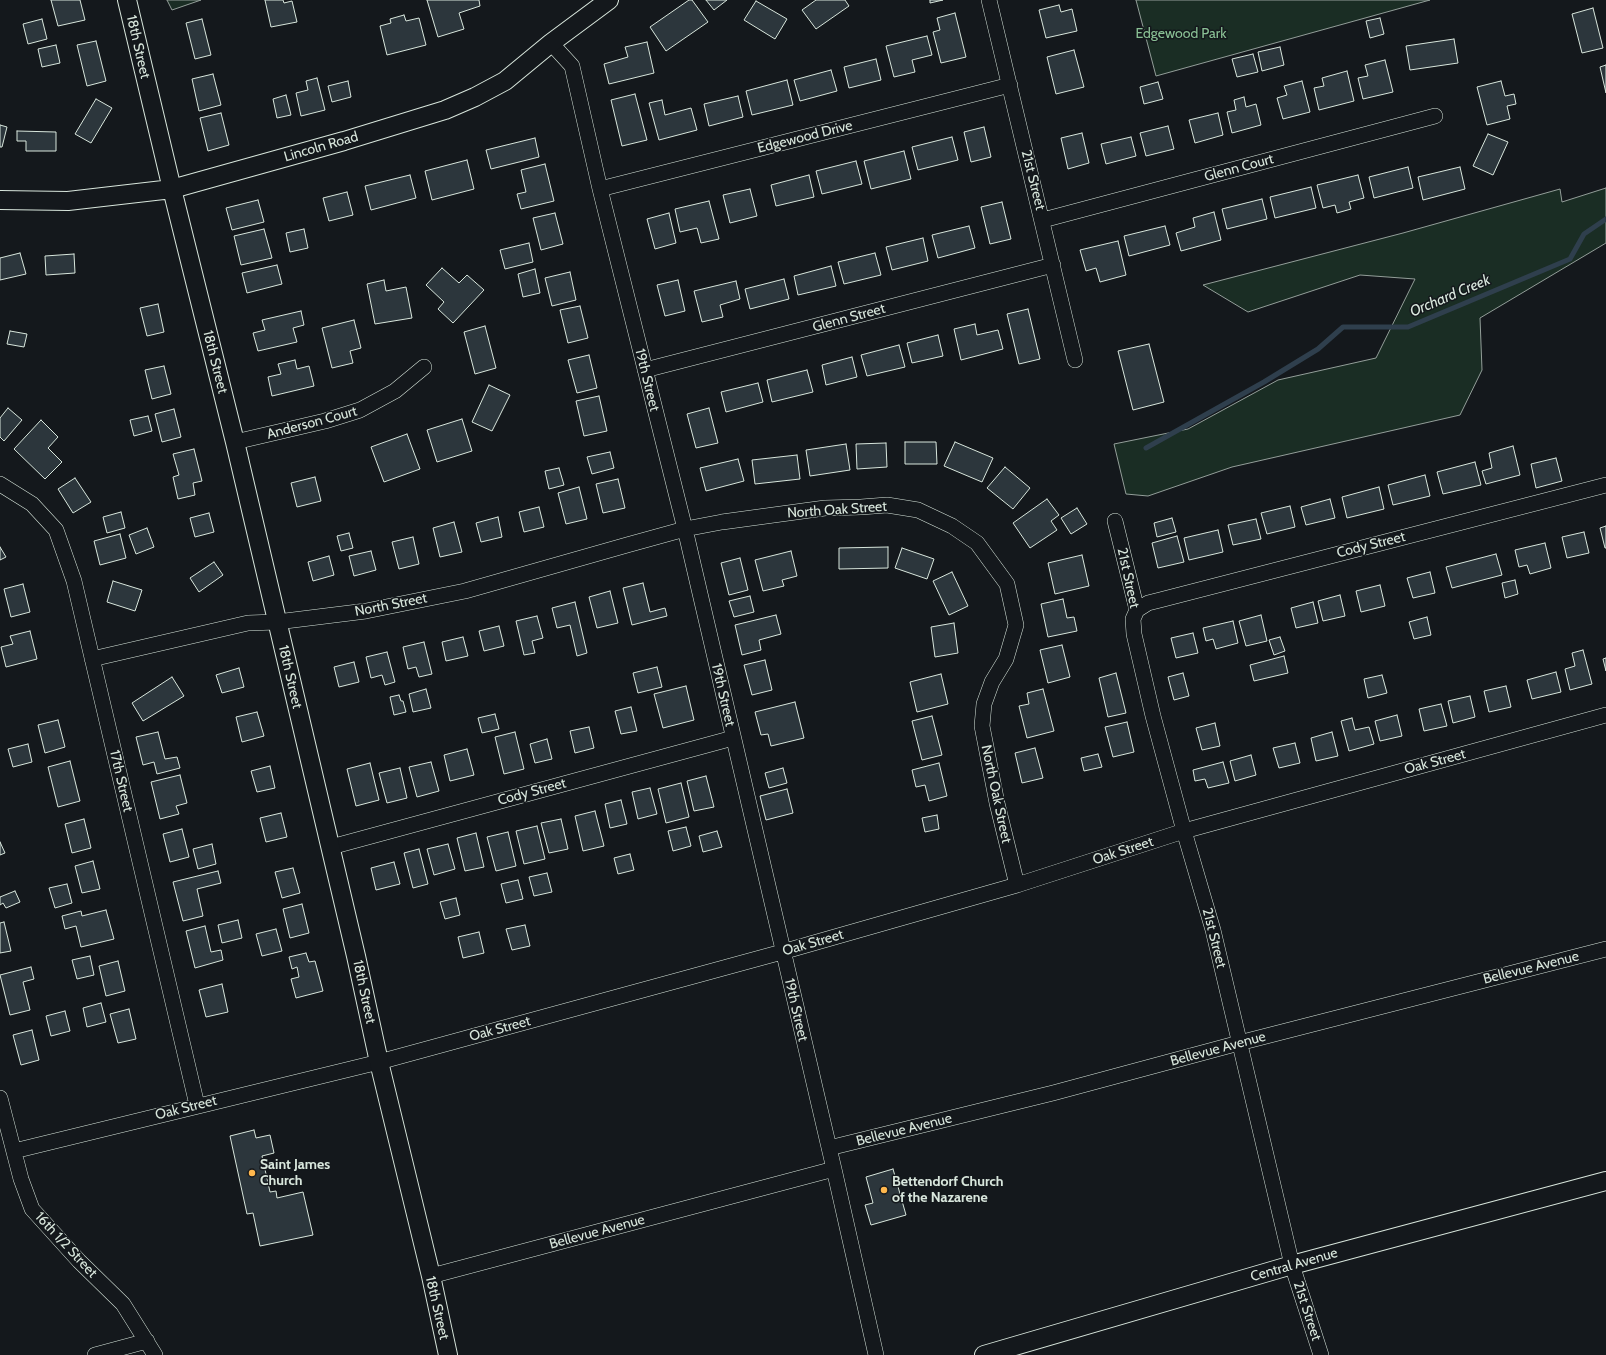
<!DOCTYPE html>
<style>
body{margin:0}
canvas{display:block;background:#14181c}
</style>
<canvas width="1606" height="1355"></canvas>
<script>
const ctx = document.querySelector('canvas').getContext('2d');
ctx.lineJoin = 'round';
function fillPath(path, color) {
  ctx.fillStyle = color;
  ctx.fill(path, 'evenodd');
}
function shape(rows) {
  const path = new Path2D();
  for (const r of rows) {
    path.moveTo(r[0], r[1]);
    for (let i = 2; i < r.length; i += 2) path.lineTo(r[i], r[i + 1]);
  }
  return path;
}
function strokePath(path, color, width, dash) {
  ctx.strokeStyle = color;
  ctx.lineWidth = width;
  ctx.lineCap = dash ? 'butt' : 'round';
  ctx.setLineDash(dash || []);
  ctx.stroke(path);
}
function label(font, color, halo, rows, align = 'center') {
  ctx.font = font + ' Cabin,sans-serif';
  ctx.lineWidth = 3;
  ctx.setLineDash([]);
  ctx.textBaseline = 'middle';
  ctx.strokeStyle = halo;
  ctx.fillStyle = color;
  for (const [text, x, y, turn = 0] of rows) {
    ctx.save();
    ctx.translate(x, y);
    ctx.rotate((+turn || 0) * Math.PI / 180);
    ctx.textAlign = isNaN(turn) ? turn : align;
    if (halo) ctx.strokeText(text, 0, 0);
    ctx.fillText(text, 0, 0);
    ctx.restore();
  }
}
const green = shape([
 [167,0,201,0,172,10,167,0],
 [1136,0,1430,0,1156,76,1136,0],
 [1606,188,1606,243,1480,318,1482,370,1460,415,1232,467,1148,496,1126,494,1114,444,1188,429,1278,380,1376,358,1415,279,1360,275,1248,312,1203,285,1403,233,1560,189,1562,202,1606,188]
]);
fillPath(green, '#1a2d24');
strokePath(green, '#939e99', 1);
strokePath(shape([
 [1146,448,1264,382,1318,349,1343,327,1408,327,1570,259,1584,234,1606,219]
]), '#2f3f4d', 5);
const building = shape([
 [51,0,80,0,85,20,58,26,51,0],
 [265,0,283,0,284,3,292,1,297,22,271,27,265,0],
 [427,0,479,0,480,6,459,13,464,29,438,37,427,0],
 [689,0,692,0,708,22,666,51,650,27,689,0],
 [706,0,727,0,714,10,706,0],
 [816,0,845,0,849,6,816,29,802,10,816,0],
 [930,0,943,0,930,3,930,0],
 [756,1,787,19,775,39,744,20,756,1],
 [1059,5,1061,12,1072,9,1077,31,1046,38,1039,10,1059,5],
 [1593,8,1603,48,1582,53,1572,14,1593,8],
 [955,13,966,57,941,63,933,32,940,30,937,18,955,13],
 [404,15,406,21,419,18,426,45,387,55,380,26,391,23,390,19,404,15],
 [1380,18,1384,34,1370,38,1366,21,1380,18],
 [42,19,47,39,28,44,23,24,42,19],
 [202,19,211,55,195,59,186,23,202,19],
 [927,36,932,55,912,60,915,72,894,77,886,46,927,36],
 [1454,39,1458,63,1410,70,1406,46,1454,39],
 [96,41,106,81,87,86,77,45,96,41],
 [647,42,654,73,609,84,604,64,628,57,625,47,647,42],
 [56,45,60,63,42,67,38,49,56,45],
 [1280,47,1284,65,1262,71,1258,52,1280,47],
 [1074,50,1084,87,1056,94,1047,57,1074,50],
 [1253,54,1258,72,1237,77,1232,59,1253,54],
 [876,59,881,80,849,88,844,67,876,59],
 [1385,60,1393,92,1363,99,1358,78,1368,76,1365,65,1385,60],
 [1606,65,1606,93,1600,67,1606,65],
 [831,70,837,91,800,101,794,80,831,70],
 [1347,71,1354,101,1319,110,1314,88,1324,86,1322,78,1347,71],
 [213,74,221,105,199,111,192,79,213,74],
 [317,78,325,110,301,116,296,93,308,90,306,81,317,78],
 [787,80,793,105,752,115,746,91,787,80],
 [348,81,351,97,332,102,328,86,348,81],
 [1302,81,1310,112,1283,119,1277,98,1287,95,1284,86,1302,81],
 [1501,81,1505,96,1514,94,1516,104,1507,106,1510,119,1487,125,1477,87,1501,81],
 [1158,82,1163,99,1144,104,1140,87,1158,82],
 [635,94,647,140,622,146,611,100,635,94],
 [286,95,291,115,277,118,273,99,286,95],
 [738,96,743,117,709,126,704,104,738,96],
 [1244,97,1246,107,1256,104,1261,125,1232,133,1227,112,1236,110,1234,100,1244,97],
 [96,99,112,108,91,143,75,134,96,99],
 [662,100,665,115,691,108,697,130,659,140,649,103,662,100],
 [221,113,229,145,208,151,200,118,221,113],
 [1218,113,1223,135,1195,143,1189,120,1218,113],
 [0,125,7,127,2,147,0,147,0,125],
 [1168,126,1174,149,1146,156,1140,133,1168,126],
 [984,127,991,157,971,162,964,132,984,127],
 [17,131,56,132,56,151,26,151,26,141,17,141,17,131],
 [1082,133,1089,163,1068,169,1061,138,1082,133],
 [1488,134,1508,142,1493,175,1473,166,1488,134],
 [952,137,958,160,918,170,912,147,952,137],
 [1131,137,1136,156,1106,164,1101,144,1131,137],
 [535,138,539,157,491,169,486,150,535,138],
 [904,151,911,179,871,189,864,161,904,151],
 [467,160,474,189,432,200,425,171,467,160],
 [856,161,862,184,822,194,816,171,856,161],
 [545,164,554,201,521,209,517,194,526,192,521,170,545,164],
 [1408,167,1413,188,1374,198,1369,177,1408,167],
 [1460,167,1465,189,1423,200,1418,177,1460,167],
 [410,175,416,198,371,210,365,186,410,175],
 [809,175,814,197,776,206,771,185,809,175],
 [1358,175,1364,198,1349,202,1351,209,1337,213,1335,205,1323,208,1317,185,1358,175],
 [1311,187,1316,208,1275,218,1270,197,1311,187],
 [750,189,757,216,730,223,723,195,750,189],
 [347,192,353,215,329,221,323,198,347,192],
 [1262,199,1267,219,1227,229,1222,209,1262,199],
 [258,200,264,222,232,230,226,208,258,200],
 [709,201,719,239,701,243,697,228,680,232,675,209,709,201],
 [1002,202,1011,239,990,244,981,207,1002,202],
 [1214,212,1221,240,1181,251,1176,233,1195,227,1193,218,1214,212],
 [555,213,563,244,541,250,533,218,555,213],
 [669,213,676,243,655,249,647,219,669,213],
 [969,226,975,248,938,258,932,235,969,226],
 [1165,226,1170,245,1129,256,1124,236,1165,226],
 [264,229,272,258,241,265,234,236,264,229],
 [304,229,308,248,290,252,286,233,304,229],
 [923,238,928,261,892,270,886,247,923,238],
 [1118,241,1126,275,1100,282,1096,268,1086,271,1080,250,1118,241],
 [529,243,533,262,505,269,500,250,529,243],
 [20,253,26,274,0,280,0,258,20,253],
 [875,253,881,275,844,284,838,262,875,253],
 [74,254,75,273,46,275,45,256,74,254],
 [277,265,282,284,247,293,242,273,277,265],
 [831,266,836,286,798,295,794,276,831,266],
 [442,268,459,283,467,275,484,290,453,323,438,309,444,302,426,285,442,268],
 [535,269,540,293,523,297,518,274,535,269],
 [570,272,576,300,552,306,545,278,570,272],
 [784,279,789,299,750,309,745,289,784,279],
 [384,280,386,291,406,287,412,318,375,324,367,284,384,280],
 [678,280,685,311,665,316,657,285,678,280],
 [736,281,740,299,720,305,723,317,702,322,694,291,736,281],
 [158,304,164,332,147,336,140,308,158,304],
 [580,306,588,338,568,343,560,310,580,306],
 [1028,309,1040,359,1019,364,1007,314,1028,309],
 [301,311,304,325,293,328,297,342,258,351,253,333,265,330,262,320,301,311],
 [354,320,361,348,350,351,353,363,332,368,322,328,354,320],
 [975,324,977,335,998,330,1003,349,961,360,954,329,975,324],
 [485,326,496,368,475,374,464,332,485,326],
 [10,331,27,334,24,347,7,344,10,331],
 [938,335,943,356,912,363,907,343,938,335],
 [1149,344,1164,402,1133,410,1118,351,1149,344],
 [899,345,905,367,867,376,861,355,899,345],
 [589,355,597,388,577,393,568,360,589,355],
 [852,357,857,377,826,385,822,365,852,357],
 [295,360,297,369,309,366,314,386,272,396,268,377,281,374,278,364,295,360],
 [164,366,171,394,152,399,145,370,164,366],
 [807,370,813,392,772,402,767,380,807,370],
 [758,383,763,402,726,412,721,392,758,383],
 [489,385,510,395,492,431,472,422,489,385],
 [599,396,607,431,584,436,576,401,599,396],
 [8,408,22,420,4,441,0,437,0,418,8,408],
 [709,408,718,443,696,448,687,414,709,408],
 [174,409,181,437,162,442,155,414,174,409],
 [148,416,152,431,134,436,130,420,148,416],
 [462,419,472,451,437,462,427,430,462,419],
 [41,420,58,437,48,448,62,462,45,479,14,449,41,420],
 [407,434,420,469,384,482,371,447,407,434],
 [905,442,936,442,937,464,905,464,905,442],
 [955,442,993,458,982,482,944,466,955,442],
 [886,443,887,467,857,469,856,444,886,443],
 [846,444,850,470,810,476,806,450,846,444],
 [1513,446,1520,475,1486,484,1482,471,1492,468,1489,453,1513,446],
 [194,449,202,481,193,483,195,495,178,499,173,477,179,475,173,454,194,449],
 [610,452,614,468,592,474,587,457,610,452],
 [797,455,800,479,755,484,752,460,797,455],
 [1556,458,1562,481,1536,488,1531,464,1556,458],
 [738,459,744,481,706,491,700,468,738,459],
 [1475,462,1481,485,1443,494,1437,472,1475,462],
 [1005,467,1030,488,1013,509,987,488,1005,467],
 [559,468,564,485,549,489,545,471,559,468],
 [1425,475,1430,496,1393,505,1388,485,1425,475],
 [315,477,321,501,297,507,291,483,315,477],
 [75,478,91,502,73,513,58,489,75,478],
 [618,479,625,508,603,513,596,484,618,479],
 [579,487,587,519,566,524,558,493,579,487],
 [1379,487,1384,509,1347,518,1342,497,1379,487],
 [1047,499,1059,515,1051,521,1057,530,1030,548,1013,523,1047,499],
 [1330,499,1335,518,1306,525,1301,507,1330,499],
 [1290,506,1295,527,1267,534,1261,513,1290,506],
 [539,507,544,527,524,532,519,512,539,507],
 [1077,508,1087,524,1071,534,1061,518,1077,508],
 [121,512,125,528,107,533,103,517,121,512],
 [209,513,214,532,195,537,190,518,209,513],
 [498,517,502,537,481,542,476,523,498,517],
 [1172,518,1176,532,1157,537,1154,523,1172,518],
 [1256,519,1261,539,1233,545,1228,525,1256,519],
 [454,522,462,552,440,557,433,528,454,522],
 [1606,526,1606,548,1605,548,1600,528,1606,526],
 [147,528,154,547,136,554,129,535,147,528],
 [1218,530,1223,552,1189,560,1184,538,1218,530],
 [1584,532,1589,553,1567,558,1562,537,1584,532],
 [349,533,353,548,341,551,337,536,349,533],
 [120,534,126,558,100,565,94,541,120,534],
 [1177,536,1184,562,1158,568,1152,543,1177,536],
 [413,537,419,564,399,569,392,542,413,537],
 [1545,543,1551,568,1530,574,1527,565,1519,567,1515,550,1545,543],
 [0,547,6,557,0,560,0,547],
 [888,547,888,568,839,569,839,548,888,547],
 [902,548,934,559,927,579,895,568,902,548],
 [371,551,376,570,354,576,349,556,371,551],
 [791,551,797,576,782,580,784,586,763,591,755,560,791,551],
 [1496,554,1502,575,1452,588,1446,567,1496,554],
 [1082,555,1089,586,1055,594,1048,563,1082,555],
 [329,556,334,575,313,581,308,562,329,556],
 [740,558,748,590,729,595,721,563,740,558],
 [214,562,223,575,199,592,190,578,214,562],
 [952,572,968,606,949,615,933,581,952,572],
 [1430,572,1435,593,1413,598,1407,578,1430,572],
 [1515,580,1518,594,1505,598,1502,583,1515,580],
 [113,581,142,590,135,611,107,602,113,581],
 [643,583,650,612,665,608,667,616,632,625,623,588,643,583],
 [23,584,30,612,11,617,4,589,23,584],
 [1380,585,1385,606,1361,612,1356,591,1380,585],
 [610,591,618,623,597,628,589,597,610,591],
 [1340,595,1345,616,1323,621,1318,601,1340,595],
 [750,596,754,612,734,617,729,601,750,596],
 [1063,599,1067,618,1074,617,1077,631,1048,637,1041,604,1063,599],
 [575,602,587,653,577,656,570,625,557,628,552,608,575,602],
 [1313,602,1318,623,1296,628,1291,608,1313,602],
 [776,615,781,634,759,640,761,650,742,655,735,625,776,615],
 [1261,615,1267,641,1246,646,1239,621,1261,615],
 [537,616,543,638,532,641,535,653,524,655,516,621,537,616],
 [1427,617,1431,635,1414,639,1409,622,1427,617],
 [1233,621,1238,643,1216,649,1213,639,1206,641,1203,628,1233,621],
 [954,623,958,653,935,657,931,627,954,623],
 [499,626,504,646,484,651,479,631,499,626],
 [30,631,37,659,6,667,1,647,13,644,10,636,30,631],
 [1193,633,1198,653,1176,658,1171,638,1193,633],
 [463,637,468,656,446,661,442,642,463,637],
 [1280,637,1285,651,1274,655,1269,640,1280,637],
 [424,642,432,674,419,677,416,667,408,669,403,647,424,642],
 [1062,645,1070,677,1048,683,1040,650,1062,645],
 [1583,650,1592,684,1570,690,1565,669,1575,666,1572,653,1583,650],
 [387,652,395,682,385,685,382,675,371,678,366,657,387,652],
 [1284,656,1288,673,1254,681,1250,665,1284,656],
 [1606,658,1606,671,1603,659,1606,658],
 [765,660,772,690,752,695,744,665,765,660],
 [354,662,359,682,339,687,334,667,354,662],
 [657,667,662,687,638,693,633,673,657,667],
 [239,668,244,687,222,693,216,675,239,668],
 [1556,672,1561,692,1532,699,1527,680,1556,672],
 [1116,673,1126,713,1108,717,1099,678,1116,673],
 [1183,673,1189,696,1174,700,1168,677,1183,673],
 [941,674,948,704,917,712,910,682,941,674],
 [1382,675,1387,693,1368,698,1364,679,1382,675],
 [172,677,184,696,143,721,132,703,172,677],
 [686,686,694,720,663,728,654,694,686,686],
 [1506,686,1511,707,1489,712,1484,691,1506,686],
 [426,689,431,708,413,712,409,694,426,689],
 [1043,689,1054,731,1027,738,1019,706,1029,704,1027,693,1043,689],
 [399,695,401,701,403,701,406,712,394,715,390,697,399,695],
 [1470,696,1475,717,1453,723,1448,701,1470,696],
 [795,702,804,738,771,746,768,734,761,735,755,712,795,702],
 [1441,704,1447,726,1424,731,1419,709,1441,704],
 [631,707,637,731,621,734,615,711,631,707],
 [257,712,264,736,242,742,236,717,257,712],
 [495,714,499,729,482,733,478,718,495,714],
 [1397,715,1402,736,1380,741,1375,721,1397,715],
 [932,716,942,755,922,760,912,721,932,716],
 [1352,718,1355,730,1369,727,1374,744,1349,751,1341,721,1352,718],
 [58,720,65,747,45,753,38,725,58,720],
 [1127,722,1134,752,1113,757,1105,727,1127,722],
 [1215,723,1220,746,1202,750,1196,728,1215,723],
 [589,727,594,748,575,753,570,731,589,727],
 [158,732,165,759,177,757,180,768,157,774,154,762,143,765,136,737,158,732],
 [515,732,524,769,504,774,495,737,515,732],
 [1332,732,1338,756,1316,761,1311,738,1332,732],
 [547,739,552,759,535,763,530,744,547,739],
 [1295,743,1300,763,1279,768,1273,748,1295,743],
 [28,744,32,762,13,767,8,749,28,744],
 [1035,748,1043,778,1022,783,1015,753,1035,748],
 [467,749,474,775,450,781,444,755,467,749],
 [1098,754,1102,767,1084,771,1081,758,1098,754],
 [1251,755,1256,775,1235,781,1230,761,1251,755],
 [70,761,80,801,58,807,48,767,70,761],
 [431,762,439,791,417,797,409,767,431,762],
 [1223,762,1229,783,1208,788,1205,779,1195,781,1193,770,1223,762],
 [370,763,379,800,356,806,347,769,370,763],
 [939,763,947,796,929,801,925,785,916,787,912,770,939,763],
 [270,766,275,788,257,792,251,771,270,766],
 [400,768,407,798,387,803,379,773,400,768],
 [783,768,787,783,769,788,765,773,783,768],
 [180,775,187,803,176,806,179,814,160,819,151,782,180,775],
 [706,776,714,807,694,811,687,781,706,776],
 [681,783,689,817,666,823,658,789,681,783],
 [650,788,657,814,638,819,632,792,650,788],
 [787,789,793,813,766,820,760,796,787,789],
 [621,800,627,824,610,828,605,804,621,800],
 [595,811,604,846,583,851,575,816,595,811],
 [281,813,287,837,266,842,260,818,281,813],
 [937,815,939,829,925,832,922,818,937,815],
 [84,819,91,848,72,853,65,824,84,819],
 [561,819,568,849,549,853,541,823,561,819],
 [537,826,545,859,524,864,516,831,537,826],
 [686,827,691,846,673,851,668,831,686,827],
 [182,829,189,857,170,862,163,834,182,829],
 [717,831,722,847,703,852,699,836,717,831],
 [508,832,516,866,496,871,487,837,508,832],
 [476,833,484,867,465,871,457,838,476,833],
 [0,842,5,853,0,855,0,842],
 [212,844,216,864,198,869,193,849,212,844],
 [448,844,455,869,434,875,427,849,448,844],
 [419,849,428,884,413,888,404,853,419,849],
 [630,854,634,870,618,874,614,858,630,854],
 [93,861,100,889,82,893,75,866,93,861],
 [394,862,400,884,376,890,371,868,394,862],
 [293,868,300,893,282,898,275,872,293,868],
 [218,871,221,883,197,889,203,916,183,921,173,882,218,871],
 [547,873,552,892,534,896,529,877,547,873],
 [518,880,523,899,506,903,501,884,518,880],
 [67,884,72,903,55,908,49,888,67,884],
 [15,891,20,902,6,908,3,903,0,905,0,897,15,891],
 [456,898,460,915,445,919,440,902,456,898],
 [302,904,309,933,290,938,283,909,302,904],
 [106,910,114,939,81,947,76,926,65,929,62,916,81,911,82,916,106,910],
 [238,920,242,938,222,943,218,925,238,920],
 [4,922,11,951,0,953,0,923,4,922],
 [525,925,530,946,512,950,506,929,525,925],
 [205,926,211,952,221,950,223,960,195,968,186,931,205,926],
 [276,929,282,951,262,956,256,934,276,929],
 [479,932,484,953,463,958,458,937,479,932],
 [306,953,309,962,315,961,323,991,296,998,291,979,299,977,297,967,292,969,289,957,306,953],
 [90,956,94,975,77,979,72,960,90,956],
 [118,961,125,991,106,996,99,966,118,961],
 [31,967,34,979,23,982,30,1010,10,1015,0,975,31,967],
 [222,984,228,1012,206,1017,199,990,222,984],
 [101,1003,106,1022,87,1027,83,1008,101,1003],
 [129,1009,136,1039,118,1043,110,1014,129,1009],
 [65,1011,70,1031,51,1036,46,1016,65,1011],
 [32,1030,39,1060,21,1065,13,1035,32,1030],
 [254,1130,256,1138,270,1135,274,1153,262,1156,270,1192,276,1191,277,1198,303,1192,313,1235,260,1246,253,1213,247,1214,230,1136,254,1130],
 [893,1169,906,1215,871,1225,865,1205,873,1203,866,1177,893,1169]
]);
fillPath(building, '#2c363c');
strokePath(building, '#d8e6dc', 1);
const minor = shape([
 [989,0,1075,360],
 [551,43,572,66,600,189,685,529,834,1169,876,1355],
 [600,189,1010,85],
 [1043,220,1435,116],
 [645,370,1053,265],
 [235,442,325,421,360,410,395,391,424,367],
 [0,484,32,504,56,530,74,581,197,1105],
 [1115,521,1137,610,1133,619,1134,634,1153,716,1184,831,1213,930,1292,1265,1321,1355],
 [1137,610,1148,603,1160,600,1606,485],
 [92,659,248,623,277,622,366,611,465,591,627,545,685,529,722,522,825,508,861,507,887,505,918,510,952,526,977,543,1007,584,1016,625,1006,659,992,682,984,704,982,726,997,803,1017,885],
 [331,847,733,738],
 [0,1098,21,1179,32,1209,79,1261,123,1304,155,1355],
 [829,1148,1053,1093,1239,1043,1606,949],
 [14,1151,379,1062,782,952,1017,885,1184,831,1606,715],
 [431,1276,834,1169],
 [95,1355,147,1341]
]);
const tertiary = shape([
 [127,0,172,189,235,442,356,956,379,1062,431,1276,448,1355],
 [0,200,68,201,172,189,344,141,445,110,475,97,505,81,551,43,609,0],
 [984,1355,1292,1265,1606,1181]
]);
strokePath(minor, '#d8e6dc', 16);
strokePath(tertiary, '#d8e6dc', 20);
strokePath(minor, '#14181c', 15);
strokePath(tertiary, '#14181c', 18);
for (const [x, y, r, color] of [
 [252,1173,4,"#ffb74d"],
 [884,1190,4,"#ffb74d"]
]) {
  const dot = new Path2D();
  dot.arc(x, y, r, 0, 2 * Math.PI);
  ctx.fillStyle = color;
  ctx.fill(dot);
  strokePath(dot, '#14181c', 1.5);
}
label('14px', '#8ac095', '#14181c', [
 ["Edgewood Park",1181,34]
]);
label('14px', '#d8e6dc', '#14181c', [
 ["18th Street",138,47,77],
 ["Edgewood Drive",805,137,-14],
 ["Lincoln Road",321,147,-16],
 ["Glenn Court",1239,168,-15],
 ["21st Street",1033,180,76],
 ["Glenn Street",849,318,-15],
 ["18th Street",215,362,76],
 ["19th Street",647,380,76],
 ["Anderson Court",312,423,-15],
 ["North Oak Street",837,510,-4],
 ["Cody Street",1371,545,-14],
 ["21st Street",1128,578,78],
 ["North Street",391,605,-11],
 ["18th Street",290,677,77],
 ["19th Street",723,695,77],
 ["Oak Street",1435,762,-15],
 ["17th Street",121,781,77],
 ["Cody Street",532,792,-15],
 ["North Oak Street",996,794,78],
 ["Oak Street",1123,851,-18],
 ["21st Street",1214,938,76],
 ["Oak Street",813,943,-16],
 ["Bellevue Avenue",1531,968,-14],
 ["18th Street",364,992,78],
 ["19th Street",796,1010,77],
 ["Oak Street",500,1029,-15],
 ["Bellevue Avenue",1218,1049,-15],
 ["Oak Street",186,1108,-14],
 ["Bellevue Avenue",904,1130,-14],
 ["Bellevue Avenue",597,1232,-15],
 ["16th 1/2 Street",66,1245,47],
 ["Central Avenue",1294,1265,-16],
 ["18th Street",437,1308,77],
 ["21st Street",1307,1311,72]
]);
label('bold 14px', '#d8e6dc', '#14181c', [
 ["Saint James",260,1165],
 ["Church",260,1181],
 ["Bettendorf Church",892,1182],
 ["of the Nazarene",892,1198]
], 'left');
label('italic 15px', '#d8e6dc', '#14181c', [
 ["Orchard Creek",1450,296,-23]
]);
</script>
